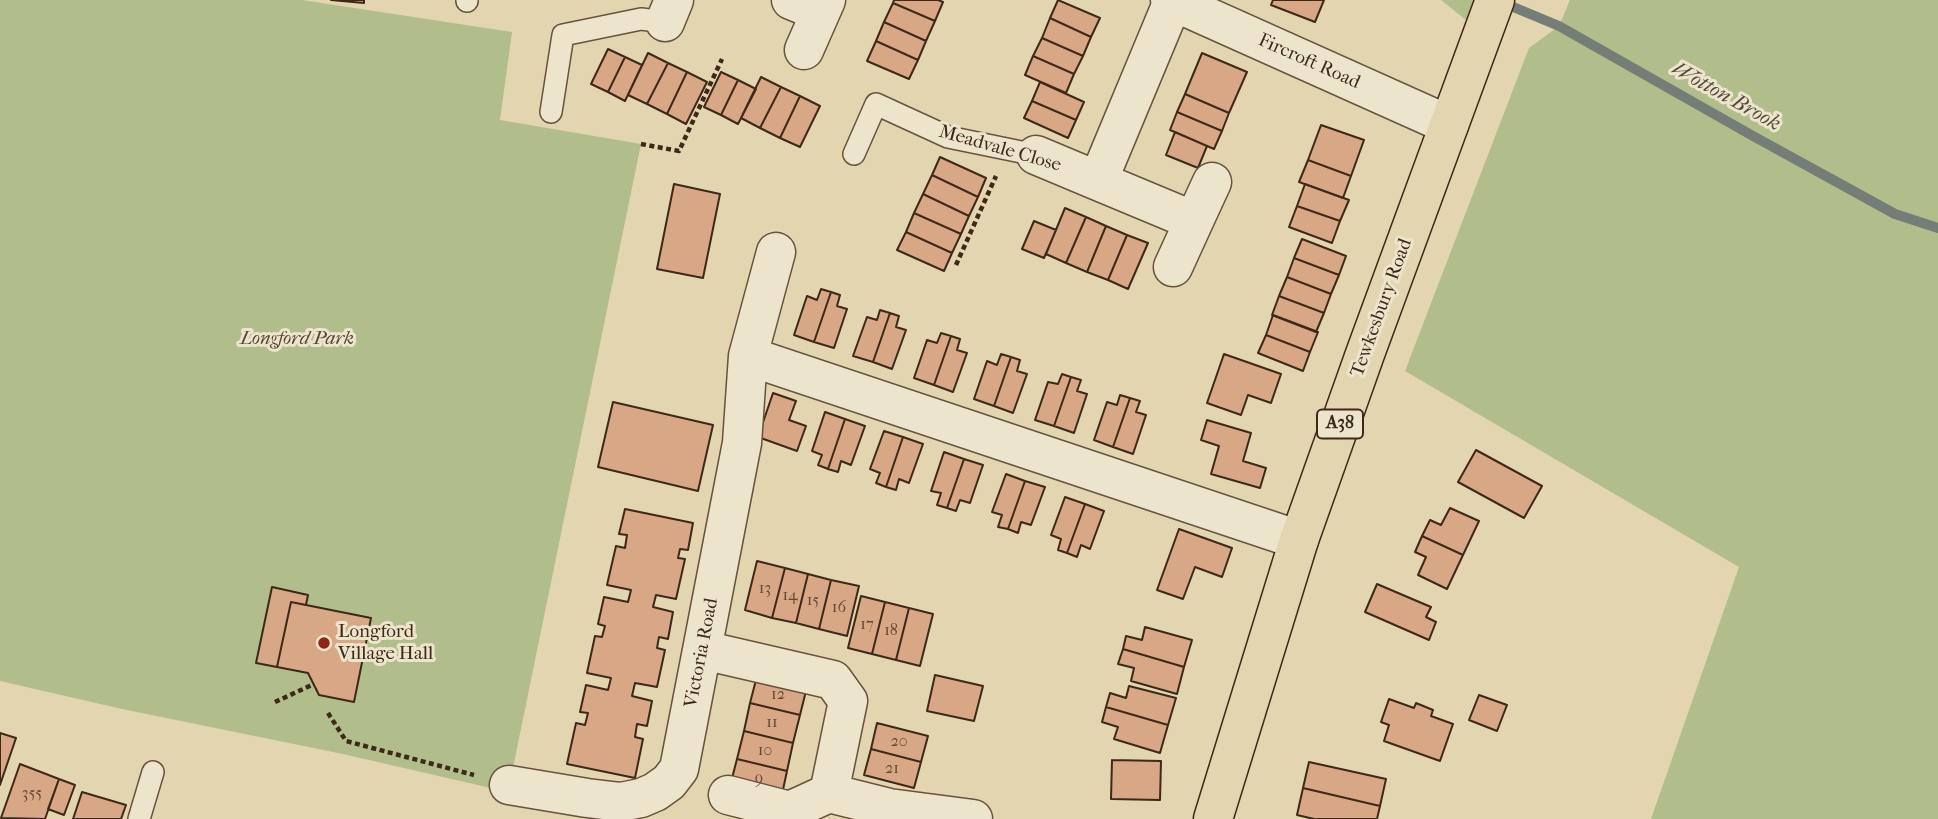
<!DOCTYPE html>
<style>
body{margin:0}
canvas{display:block;background:#e3d5b0}
</style>
<canvas width="1938" height="819"></canvas>
<script>
const ctx = document.querySelector('canvas').getContext('2d');
ctx.lineJoin = 'round';
function fillPath(path, color) {
  ctx.fillStyle = color;
  ctx.fill(path, 'evenodd');
}
function shape(rows) {
  const path = new Path2D();
  for (const r of rows) {
    path.moveTo(r[0], r[1]);
    for (let i = 2; i < r.length; i += 2) path.lineTo(r[i], r[i + 1]);
  }
  return path;
}
function strokePath(path, color, width, dash) {
  ctx.strokeStyle = color;
  ctx.lineWidth = width;
  ctx.lineCap = dash ? 'butt' : 'round';
  ctx.setLineDash(dash || []);
  ctx.stroke(path);
}
function label(font, color, halo, rows, align = 'center') {
  ctx.font = font + ' "IM FELL French Canon",serif';
  ctx.lineWidth = 6;
  ctx.setLineDash([]);
  ctx.textBaseline = 'middle';
  ctx.strokeStyle = halo;
  ctx.fillStyle = color;
  for (const [text, x, y, turn = 0] of rows) {
    ctx.save();
    ctx.translate(x, y);
    ctx.rotate((+turn || 0) * Math.PI / 180);
    ctx.textAlign = isNaN(turn) ? turn : align;
    if (halo) ctx.strokeText(text, 0, 0);
    ctx.fillText(text, 0, 0);
    ctx.restore();
  }
}
fillPath(shape([
 [0,0,302,0,512,32,500,120,641,144,508,792,343,754,122,709,0,681],
 [1441,0,1495,0,1482,33],
 [1570,0,1938,0,1938,819,1651,819,1739,567,1405,371,1529,48,1559,26]
]), '#b2bd8c');
strokePath(shape([
 [1501,2,1559,26,1753,136,1895,214,1938,228]
]), '#747d76', 10);
const building = shape([
 [331,0,364,0,364,3,331,0],
 [894,0,938,0,943,2,935,21,893,3,894,0],
 [1058,0,1100,18,1091,37,1050,18,1058,0],
 [1273,0,1324,0,1315,22,1271,5,1273,0],
 [893,3,935,21,926,41,884,22,893,3],
 [1050,18,1091,37,1083,56,1042,38,1050,18],
 [884,22,926,41,918,60,876,41,884,22],
 [1042,38,1083,56,1074,74,1033,56,1042,38],
 [876,41,918,60,909,79,867,61,876,41],
 [608,49,625,57,608,92,591,84,608,49],
 [648,53,668,63,647,104,628,95,648,53],
 [1202,53,1247,72,1229,113,1185,94,1202,53],
 [1033,56,1074,74,1066,93,1025,75,1033,56],
 [625,57,642,65,625,101,608,92,625,57],
 [668,63,687,72,667,114,647,104,668,63],
 [687,72,707,82,686,124,667,114,687,72],
 [721,72,738,80,721,115,704,107,721,72],
 [761,77,781,87,760,128,741,118,761,77],
 [738,80,756,89,738,124,721,115,738,80],
 [1040,82,1084,102,1076,120,1032,101,1040,82],
 [781,87,800,96,780,138,760,128,781,87],
 [1185,94,1229,113,1222,131,1177,112,1185,94],
 [800,96,820,106,800,147,780,138,800,96],
 [1032,101,1076,120,1068,138,1024,118,1032,101],
 [1177,112,1222,131,1214,149,1170,130,1177,112],
 [1321,125,1364,140,1351,176,1308,160,1321,125],
 [1175,132,1207,146,1198,168,1166,155,1175,132],
 [940,157,986,178,978,197,932,175,940,157],
 [1308,160,1351,176,1343,198,1299,182,1308,160],
 [932,175,978,197,969,216,923,194,932,175],
 [674,184,720,194,703,278,657,269,674,184],
 [1305,184,1349,200,1340,221,1297,206,1305,184],
 [923,194,969,216,961,234,914,213,923,194],
 [1297,206,1340,221,1332,243,1289,227,1297,206],
 [1065,208,1086,217,1066,263,1046,254,1065,208],
 [914,213,961,234,952,253,906,232,914,213],
 [1086,217,1106,226,1087,272,1066,263,1086,217],
 [1034,221,1056,230,1044,258,1022,249,1034,221],
 [1106,226,1127,235,1108,280,1087,272,1106,226],
 [906,232,952,253,944,271,897,250,906,232],
 [1127,235,1148,243,1128,289,1108,280,1127,235],
 [1302,239,1346,256,1339,275,1294,258,1302,239],
 [1294,258,1339,275,1331,294,1287,277,1294,258],
 [1287,277,1331,294,1324,313,1279,296,1287,277],
 [821,289,831,292,814,342,794,335,807,296,817,300,821,289],
 [831,292,840,295,837,306,847,309,834,348,814,342,831,292],
 [1279,296,1324,313,1316,332,1272,315,1279,296],
 [880,310,890,313,873,362,853,356,867,317,877,320,880,310],
 [890,313,899,316,896,327,906,330,892,369,873,362,890,313],
 [1273,315,1318,332,1310,352,1266,335,1273,315],
 [941,333,951,336,934,385,914,378,927,340,937,343,941,333],
 [1266,335,1310,352,1303,371,1258,353,1266,335],
 [951,336,960,339,957,350,967,353,953,392,934,385,951,336],
 [1001,354,1011,357,994,406,974,399,987,361,997,365,1001,354],
 [1224,354,1281,374,1271,403,1248,395,1241,415,1207,403,1224,354],
 [1011,357,1020,360,1017,371,1027,374,1013,413,994,406,1011,357],
 [1062,374,1071,377,1054,426,1035,420,1048,382,1058,384,1062,374],
 [1071,377,1081,380,1077,391,1087,394,1074,433,1054,426,1071,377],
 [773,393,796,401,789,420,806,426,797,451,758,437,773,393],
 [1120,395,1130,398,1113,447,1094,440,1107,402,1117,405,1120,395],
 [1130,398,1140,401,1136,412,1146,415,1133,454,1113,447,1130,398],
 [613,402,713,425,698,491,598,467,613,402],
 [825,412,845,419,828,469,818,465,822,455,812,451,825,412],
 [845,419,865,426,851,465,841,461,838,472,828,469,845,419],
 [1207,420,1251,433,1243,461,1266,468,1260,488,1211,474,1219,446,1201,440,1207,420],
 [884,431,903,437,886,487,876,483,880,473,870,469,884,431],
 [903,437,923,444,909,483,899,479,896,490,886,487,903,437],
 [1476,450,1542,486,1524,518,1458,482,1476,450],
 [944,452,964,459,947,508,937,505,941,493,931,491,944,452],
 [964,459,983,465,970,503,960,500,956,511,947,508,964,459],
 [1006,474,1025,481,1008,529,998,527,1002,515,992,512,1006,474],
 [1025,481,1045,487,1031,525,1021,522,1018,533,1008,529,1025,481],
 [1065,497,1085,504,1067,553,1058,550,1061,539,1051,535,1065,497],
 [1085,504,1104,511,1090,549,1081,545,1077,557,1067,553,1085,504],
 [1450,508,1479,521,1463,555,1422,536,1430,520,1441,525,1450,508],
 [625,509,693,523,688,550,680,549,678,558,685,559,676,599,656,595,653,607,673,612,668,639,659,637,657,648,665,650,657,687,635,683,632,696,652,701,647,726,637,724,635,737,643,739,635,778,567,764,576,723,585,725,588,713,580,712,586,685,608,690,611,678,587,673,595,636,602,637,605,626,598,624,604,597,628,602,631,590,607,585,616,546,625,548,627,535,619,534,625,509],
 [1179,529,1232,548,1222,577,1195,567,1183,599,1157,590,1179,529],
 [1422,536,1463,555,1447,589,1418,575,1426,557,1415,552,1422,536],
 [757,561,785,568,772,618,745,610,757,561],
 [785,568,808,574,796,623,772,618,785,568],
 [808,574,831,580,819,629,796,623,808,574],
 [831,580,859,586,847,636,819,629,831,580],
 [1377,584,1431,607,1426,617,1436,622,1429,640,1365,612,1377,584],
 [272,587,308,595,306,605,291,602,277,667,256,663,272,587],
 [861,596,885,602,872,654,848,648,861,596],
 [291,602,371,618,354,702,319,695,308,673,277,667,291,602],
 [885,602,909,608,896,660,872,654,885,602],
 [909,608,933,614,920,666,896,660,909,608],
 [1145,627,1192,640,1184,667,1123,649,1126,636,1142,640,1145,627],
 [1123,649,1184,667,1177,694,1131,681,1134,668,1118,664,1123,649],
 [935,675,983,686,974,721,927,711,935,675],
 [757,676,807,687,800,715,750,703,757,676],
 [1129,686,1176,698,1168,725,1106,707,1110,693,1126,698,1129,686],
 [1479,695,1507,705,1497,731,1469,720,1479,695],
 [1389,699,1414,708,1416,703,1433,710,1431,716,1453,724,1440,761,1384,741,1389,725,1381,722,1389,699],
 [750,703,800,715,793,743,744,731,750,703],
 [1106,707,1168,725,1160,753,1114,739,1118,727,1102,722,1106,707],
 [877,723,928,736,921,762,871,749,877,723],
 [744,731,793,743,787,771,737,759,744,731],
 [0,733,16,738,0,785,0,733],
 [871,749,921,762,914,788,864,775,871,749],
 [737,759,787,771,781,799,730,786,737,759],
 [1112,760,1161,761,1160,800,1111,799,1112,760],
 [1309,762,1386,779,1380,806,1303,788,1309,762],
 [20,764,59,779,45,819,1,818,20,764],
 [59,779,75,785,64,815,48,809,59,779],
 [1303,788,1380,806,1377,819,1314,819,1297,815,1303,788],
 [82,792,126,805,121,819,73,819,82,792]
]);
fillPath(building, '#d7a786');
strokePath(building, '#3e2818', 2);
const service = shape([
 [467,1,467,0],
 [551,112,563,35,641,19,665,22],
 [854,154,876,104,948,137,1036,155],
 [139,819,153,772]
]);
const minor = shape([
 [791,0,820,12],
 [1170,0,1449,125],
 [665,22,674,0],
 [804,50,826,0],
 [1036,155,1098,181,1173,1],
 [1098,181,1194,221,1173,267],
 [1194,221,1212,182],
 [748,356,1299,540],
 [703,650,833,680,848,701,829,793,889,808,973,819],
 [509,785,587,798,621,802,641,798,655,792,669,782,679,769,742,443,748,356,776,252],
 [728,795,786,810,794,809,829,793]
]);
const primary = shape([
 [1213,819,1299,540,1365,354,1495,0]
]);
strokePath(service, '#67533e', 24);
strokePath(minor, '#67533e', 41);
strokePath(primary, '#3e2818', 41);
strokePath(shape([
 [641,144,679,151,722,59],
 [956,265,996,176],
 [275,702,314,684],
 [328,713,346,741,474,775]
]), '#3e2818', 4.5, [5, 3.5]);
strokePath(service, '#ede4cc', 21);
strokePath(minor, '#ede4cc', 38);
strokePath(primary, '#e3d5b0', 38);
for (const [x, y, r, color] of [
 [324,643,7,"#8f2418"]
]) {
  const dot = new Path2D();
  dot.arc(x, y, r, 0, 2 * Math.PI);
  ctx.fillStyle = color;
  ctx.fill(dot);
  strokePath(dot, '#ede4cc', 2.5);
}
label('16px', '#644834', null, [
 ["13",765,589],
 ["14",790,596],
 ["15",813,601],
 ["16",839,608],
 ["17",867,625],
 ["18",891,631],
 ["12",778,695],
 ["11",772,723],
 ["20",899,742],
 ["10",765,751],
 ["21",892,769],
 ["9",759,779],
 ["355",32,794]
]);
for (const [x, y, w] of [
 [1340,424,46]
]) {
  const box = new Path2D();
  box.roundRect(x - w / 2, y - 14.5, w, 29, 5);
  ctx.fillStyle = '#ede4cc';
  ctx.fill(box);
  strokePath(box, '#3e2818', 2);
}
label('bold 18px', '#3e2818', null, [
 ["A38",1340,424]
]);
label('19px', '#3e2818', '#ede4cc', [
 ["Fircroft Road",1309,62,24],
 ["Meadvale Close",1000,149,16],
 ["Tewkesbury Road",1382,308,-70],
 ["Victoria Road",702,653,-79]
]);
label('italic 19px', '#55462f', '#ede4cc', [
 ["Longford Park",297,339]
]);
label('19px', '#3e2818', '#ede4cc', [
 ["Longford",338,632],
 ["Village Hall",338,654]
], 'left');
label('italic 21px', '#544c3f', '#ede4cc', [
 ["Wotton Brook",1726,97,29]
]);
</script>
